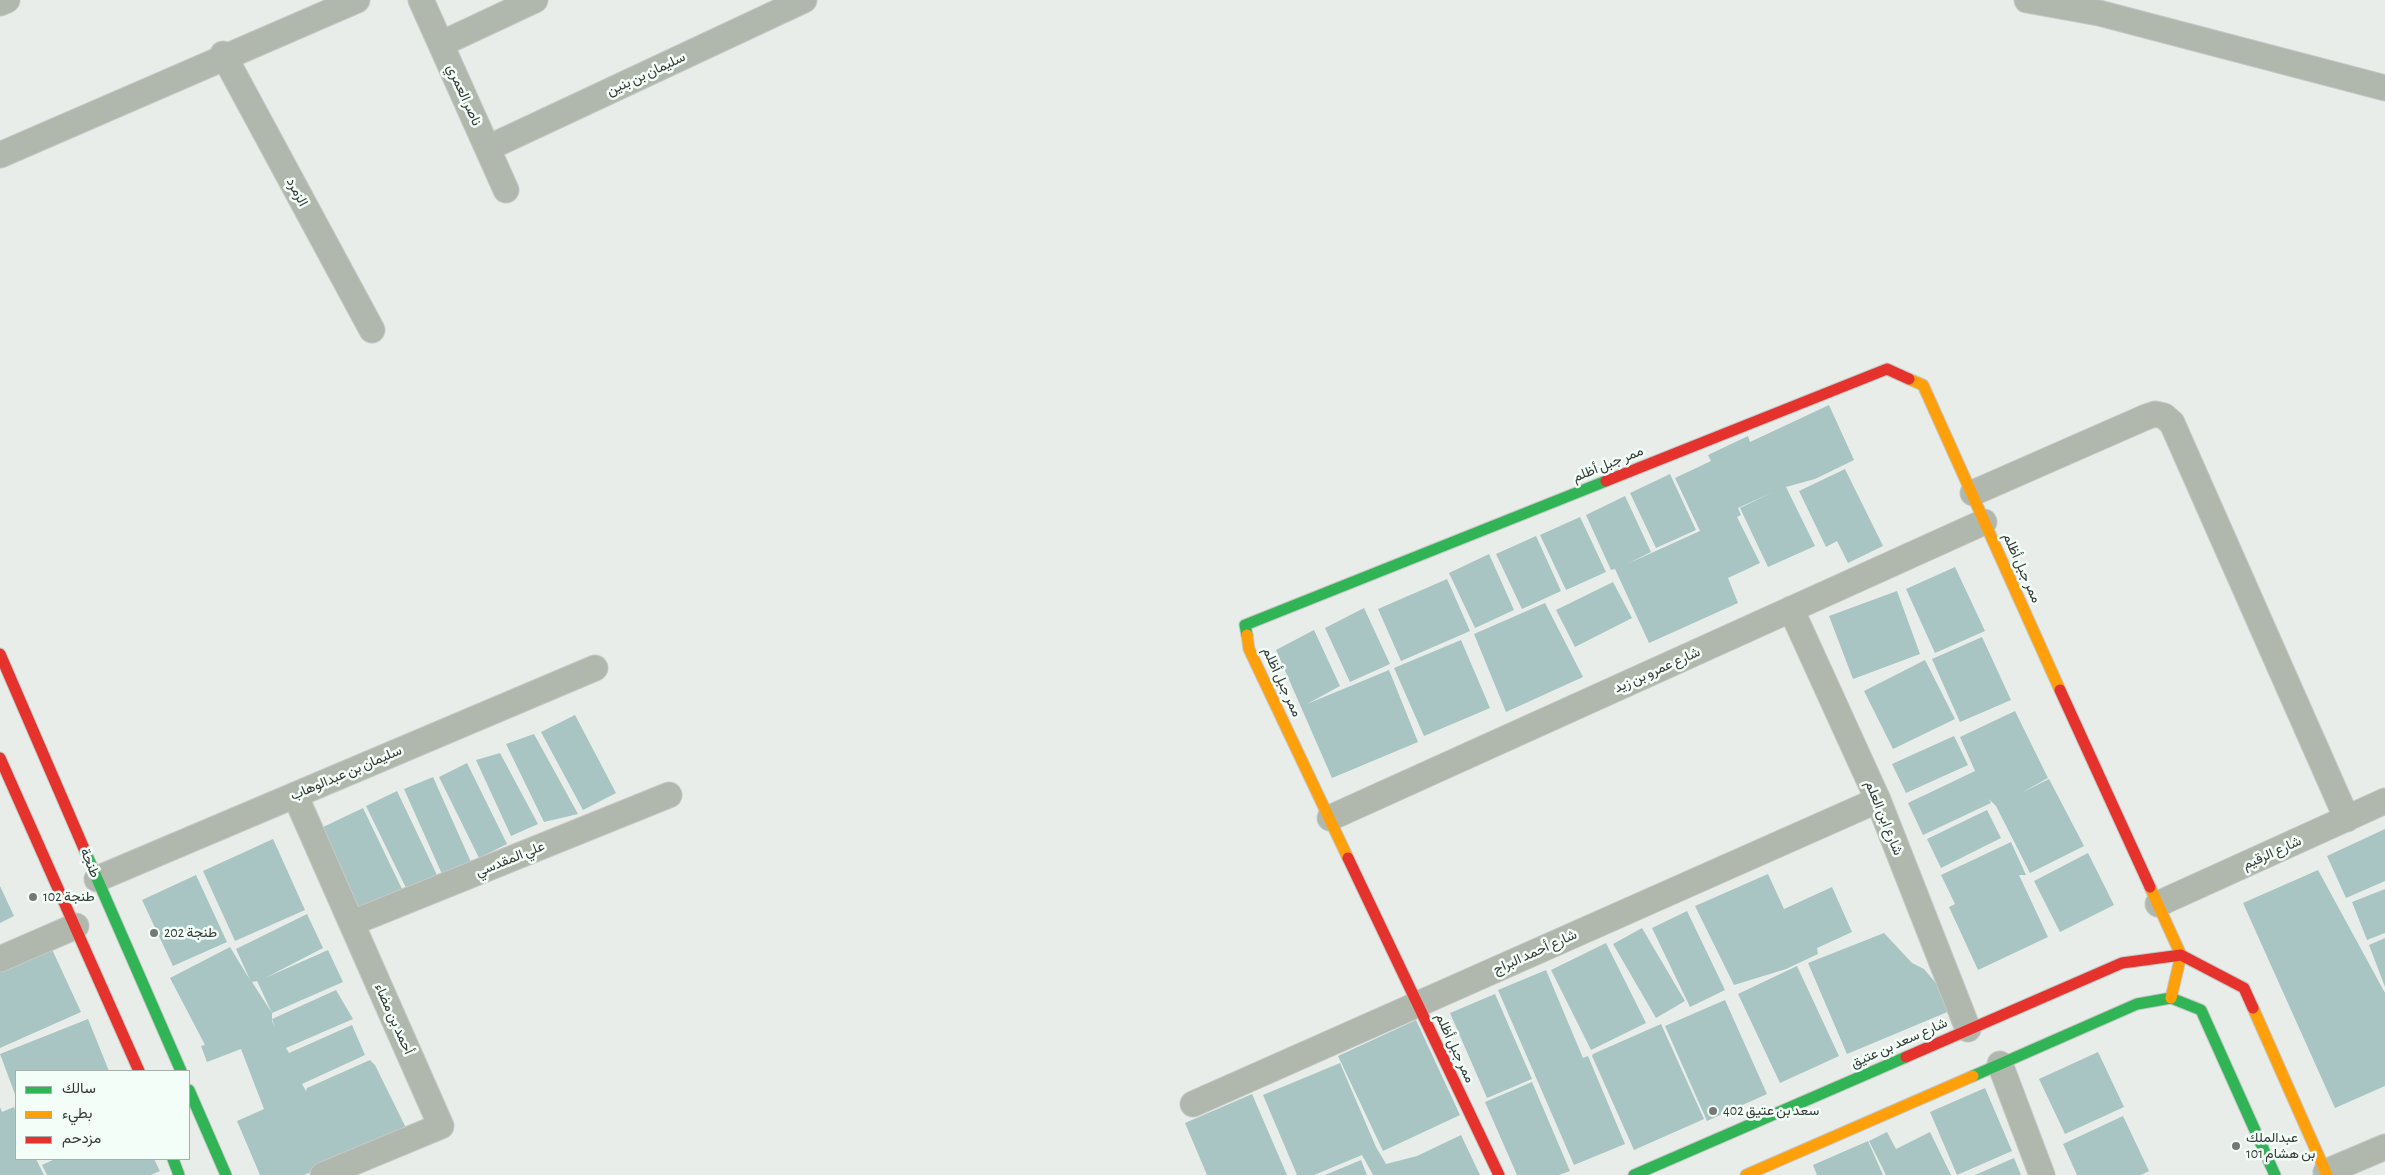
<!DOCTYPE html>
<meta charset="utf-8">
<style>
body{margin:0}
#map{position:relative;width:2385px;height:1175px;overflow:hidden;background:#e8edea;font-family:"Alegreya Sans",Vazirmatn,sans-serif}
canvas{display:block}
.legend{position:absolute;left:15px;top:1070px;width:175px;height:90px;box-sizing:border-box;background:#f2fef7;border:1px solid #a6afaa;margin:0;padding:6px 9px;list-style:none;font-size:15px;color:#353937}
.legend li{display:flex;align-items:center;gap:10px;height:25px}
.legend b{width:25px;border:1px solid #a6afaa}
</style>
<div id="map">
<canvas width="2385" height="1175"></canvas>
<ul class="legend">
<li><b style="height:6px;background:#30b455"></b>سالك</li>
<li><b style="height:6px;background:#ff9f0a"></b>بطيء</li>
<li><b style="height:6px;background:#e5322d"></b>مزدحم</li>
</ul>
</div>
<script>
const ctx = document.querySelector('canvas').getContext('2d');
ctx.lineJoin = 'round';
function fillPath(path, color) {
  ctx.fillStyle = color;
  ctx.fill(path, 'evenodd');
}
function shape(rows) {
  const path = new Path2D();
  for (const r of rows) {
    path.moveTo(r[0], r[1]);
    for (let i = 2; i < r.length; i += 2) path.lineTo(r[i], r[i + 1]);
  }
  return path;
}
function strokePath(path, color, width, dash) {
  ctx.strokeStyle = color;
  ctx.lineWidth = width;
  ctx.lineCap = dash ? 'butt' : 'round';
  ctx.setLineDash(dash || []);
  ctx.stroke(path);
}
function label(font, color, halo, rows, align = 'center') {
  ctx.font = font + ' "Alegreya Sans",Vazirmatn,sans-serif';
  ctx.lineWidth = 5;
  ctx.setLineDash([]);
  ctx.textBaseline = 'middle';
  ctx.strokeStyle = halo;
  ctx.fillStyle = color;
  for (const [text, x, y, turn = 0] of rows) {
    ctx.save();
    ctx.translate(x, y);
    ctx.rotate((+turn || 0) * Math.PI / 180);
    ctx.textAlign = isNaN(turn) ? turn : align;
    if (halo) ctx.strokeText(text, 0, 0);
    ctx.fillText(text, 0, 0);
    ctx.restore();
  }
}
fillPath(shape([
 [1829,405,1854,460,1815,479,1786,487,1815,546,1768,567,1740,508,1773,492,1738,508,1741,515,1737,517,1760,563,1728,578,1738,603,1649,643,1615,569,1611,570,1586,515,1625,496,1651,552,1627,564,1700,531,1675,478,1711,461,1708,455,1748,436,1750,442],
 [1845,469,1883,546,1848,563,1837,541,1826,547,1799,491],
 [1670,474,1696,530,1656,548,1630,493],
 [1580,517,1606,572,1566,590,1540,535],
 [1536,536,1561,591,1522,609,1496,554],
 [1489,554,1514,610,1475,628,1449,573],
 [1955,567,1985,631,1935,653,1906,589],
 [1447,579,1470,631,1401,661,1378,609],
 [1613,582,1632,618,1575,647,1556,610],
 [1897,591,1920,654,1853,679,1829,616],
 [1545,603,1583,677,1506,712,1474,634],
 [1364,608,1390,664,1350,682,1325,628],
 [1314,630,1340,686,1307,704,1389,670,1418,742,1332,778,1276,650],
 [1982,637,2011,700,1960,722,1932,659],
 [1461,640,1490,708,1424,736,1394,668],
 [1925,660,1955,719,1893,749,1864,691],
 [2015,711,2048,778,2021,793,2049,779,2084,846,2030,873,1996,806,1989,799,1991,803,1923,835,1908,803,1975,771,1960,737],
 [575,715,616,793,583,810,541,732],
 [534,734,578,814,544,822,506,744],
 [1954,736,1968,765,1906,793,1892,764],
 [500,753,538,824,511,836,476,760],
 [467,763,507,844,479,858,439,777],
 [433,777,471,862,442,874,404,789],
 [397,791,437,875,407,890,366,806],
 [363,808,403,891,361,911,321,828],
 [1987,810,2001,838,1941,868,1927,839],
 [2385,829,2385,881,2346,898,2327,856],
 [273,839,305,910,235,941,203,871],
 [2011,842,2026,875,2019,875,2048,937,1978,970,1949,907,1955,904,1941,875],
 [2088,853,2114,905,2060,932,2034,881],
 [2318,870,2385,993,2385,1086,2335,1108,2243,903],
 [1768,874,1784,909,1832,887,1852,932,1817,948,1818,954,1786,969,1734,985,1695,906],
 [196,875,227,942,173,966,142,900],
 [0,886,14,916,0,923],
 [2385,889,2385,933,2367,940,2352,902],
 [1687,911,1725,990,1690,1007,1652,928],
 [307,914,323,948,265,978,328,950,343,982,272,1013,257,981,252,982,272,1013,272,1021,275,1027,272,1019,336,990,353,1019,286,1048,289,1053,352,1025,365,1055,302,1084,306,1091,307,1088,370,1060,375,1065,409,1134,304,1175,260,1175,237,1121,264,1109,241,1049,207,1062,201,1046,205,1045,170,978,230,947,250,980,236,949],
 [1642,928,1685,1001,1656,1018,1613,944],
 [1884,933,1912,963,1924,969,1957,1008,1847,1054,1808,963],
 [2385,938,2385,987,2369,945],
 [1606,943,1646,1023,1591,1050,1551,970],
 [50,945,81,1012,0,1048,0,967],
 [1797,966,1839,1056,1780,1083,1738,994],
 [1546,970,1583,1058,1588,1056,1625,1144,1574,1165,1498,990],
 [1495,994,1532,1079,1487,1098,1450,1013],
 [1725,1000,1767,1094,1707,1121,1665,1026],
 [88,1019,109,1071,16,1071,16,1097,0,1054],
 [1416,1020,1460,1115,1383,1151,1338,1056],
 [1661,1024,1704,1119,1634,1150,1592,1056,1593,1054],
 [2098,1052,2124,1107,2065,1134,2039,1079],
 [1340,1063,1376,1147,1386,1164,1417,1156,1461,1135,1480,1175,1373,1175,1362,1155,1314,1175,1297,1175,1263,1095],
 [1532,1082,1570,1171,1559,1175,1517,1175,1485,1102],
 [1985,1088,2012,1151,1957,1175,1930,1112],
 [1252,1094,1287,1175,1207,1175,1185,1123],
 [0,1107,2,1112,14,1107,16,1113,16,1159,36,1159,44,1175,0,1175],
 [2123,1116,2149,1171,2141,1175,2077,1175,2063,1144],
 [1887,1132,1896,1149,1930,1132,1951,1175,1886,1175,1869,1141],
 [1868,1141,1883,1175,1817,1175,1813,1165],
 [2014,1158,2021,1175,1975,1175],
 [55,1159,154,1159,160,1171,151,1175,47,1175,42,1165],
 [1361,1160,1367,1175,1325,1175]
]), '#a8c5c3');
const street = shape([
 [421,0,506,190],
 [2027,0,2099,13,2385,88],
 [0,3,7,0],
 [441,44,535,0],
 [223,54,372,330],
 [488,148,804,0],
 [0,155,357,0],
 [1973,493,2146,417,2155,414,2164,416,2172,423,2347,819],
 [1791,609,1878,800,1968,1029],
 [295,795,441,1126,323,1175],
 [1330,818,1984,522],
 [97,879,595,668],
 [2158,904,2385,801],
 [352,923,669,795],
 [0,959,76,926],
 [2000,1064,2042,1175],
 [1193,1104,1878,800],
 [2326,1172,2385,1147]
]);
const fast = shape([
 [1247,635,1245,625,1606,481],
 [85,851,181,1071],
 [2171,998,2201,1010,2275,1175],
 [1973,1076,2137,1004,2171,998],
 [189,1090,226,1175],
 [173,1159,179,1175],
 [1634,1175,1906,1057]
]);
const slow = shape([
 [1909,379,1923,385,2060,690],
 [1247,635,1249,649,1348,858],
 [2150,887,2181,955,2171,998],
 [2253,1008,2327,1175],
 [1746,1175,1973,1076]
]);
const jam = shape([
 [1606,481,1887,369,1909,379],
 [0,654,85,851],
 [2060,690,2150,887],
 [0,758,139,1071],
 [1348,858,1499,1175],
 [1906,1057,2122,963,2181,955,2244,988,2253,1008]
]);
strokePath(street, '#c5c8c6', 27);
strokePath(fast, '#c5c8c6', 13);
strokePath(slow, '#c5c8c6', 13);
strokePath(jam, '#c5c8c6', 13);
strokePath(street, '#b0b7ac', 25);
strokePath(fast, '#30b455', 11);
strokePath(slow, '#ff9f0a', 11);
strokePath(jam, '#e5322d', 11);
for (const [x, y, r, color] of [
 [33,897,5,"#747876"],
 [154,933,5,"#747876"],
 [1713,1111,5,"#747876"],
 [2236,1146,5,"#747876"]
]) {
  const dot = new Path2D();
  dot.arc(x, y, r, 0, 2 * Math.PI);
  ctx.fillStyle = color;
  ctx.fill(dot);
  strokePath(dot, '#f2fef7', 2);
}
label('14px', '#353937', '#f2fef7', [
 ["سليمان بن بنين",646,74,-25],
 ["ناصر العمري",464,95,66],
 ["الزمرد",297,192,62],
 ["ممر جبل أظلم",1608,464,-22],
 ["ممر جبل أظلم",2022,568,66],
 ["شارع عمرو بن زيد",1657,670,-24],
 ["ممر جبل أظلم",1282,682,65],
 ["سليمان بن عبدالوهاب",346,773,-23],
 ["شارع ابن العلم",1884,818,68],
 ["شارع الرقيم",2272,853,-24],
 ["علي المقدسي",510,859,-22],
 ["طنجة",90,863,67],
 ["شارع أحمد البراج",1535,952,-24],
 ["أحمد بن مضاء",394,1019,66],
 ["شارع سعد بن عتيق",1899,1043,-24],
 ["ممر جبل أظلم",1455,1048,65]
]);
label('14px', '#353937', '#f2fef7', [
 ["طنجة 102",43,897],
 ["طنجة 202",164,933],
 ["سعد بن عتيق 402",1723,1111],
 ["عبدالملك",2246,1138],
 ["بن هشام 101",2246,1154]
], 'left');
</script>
